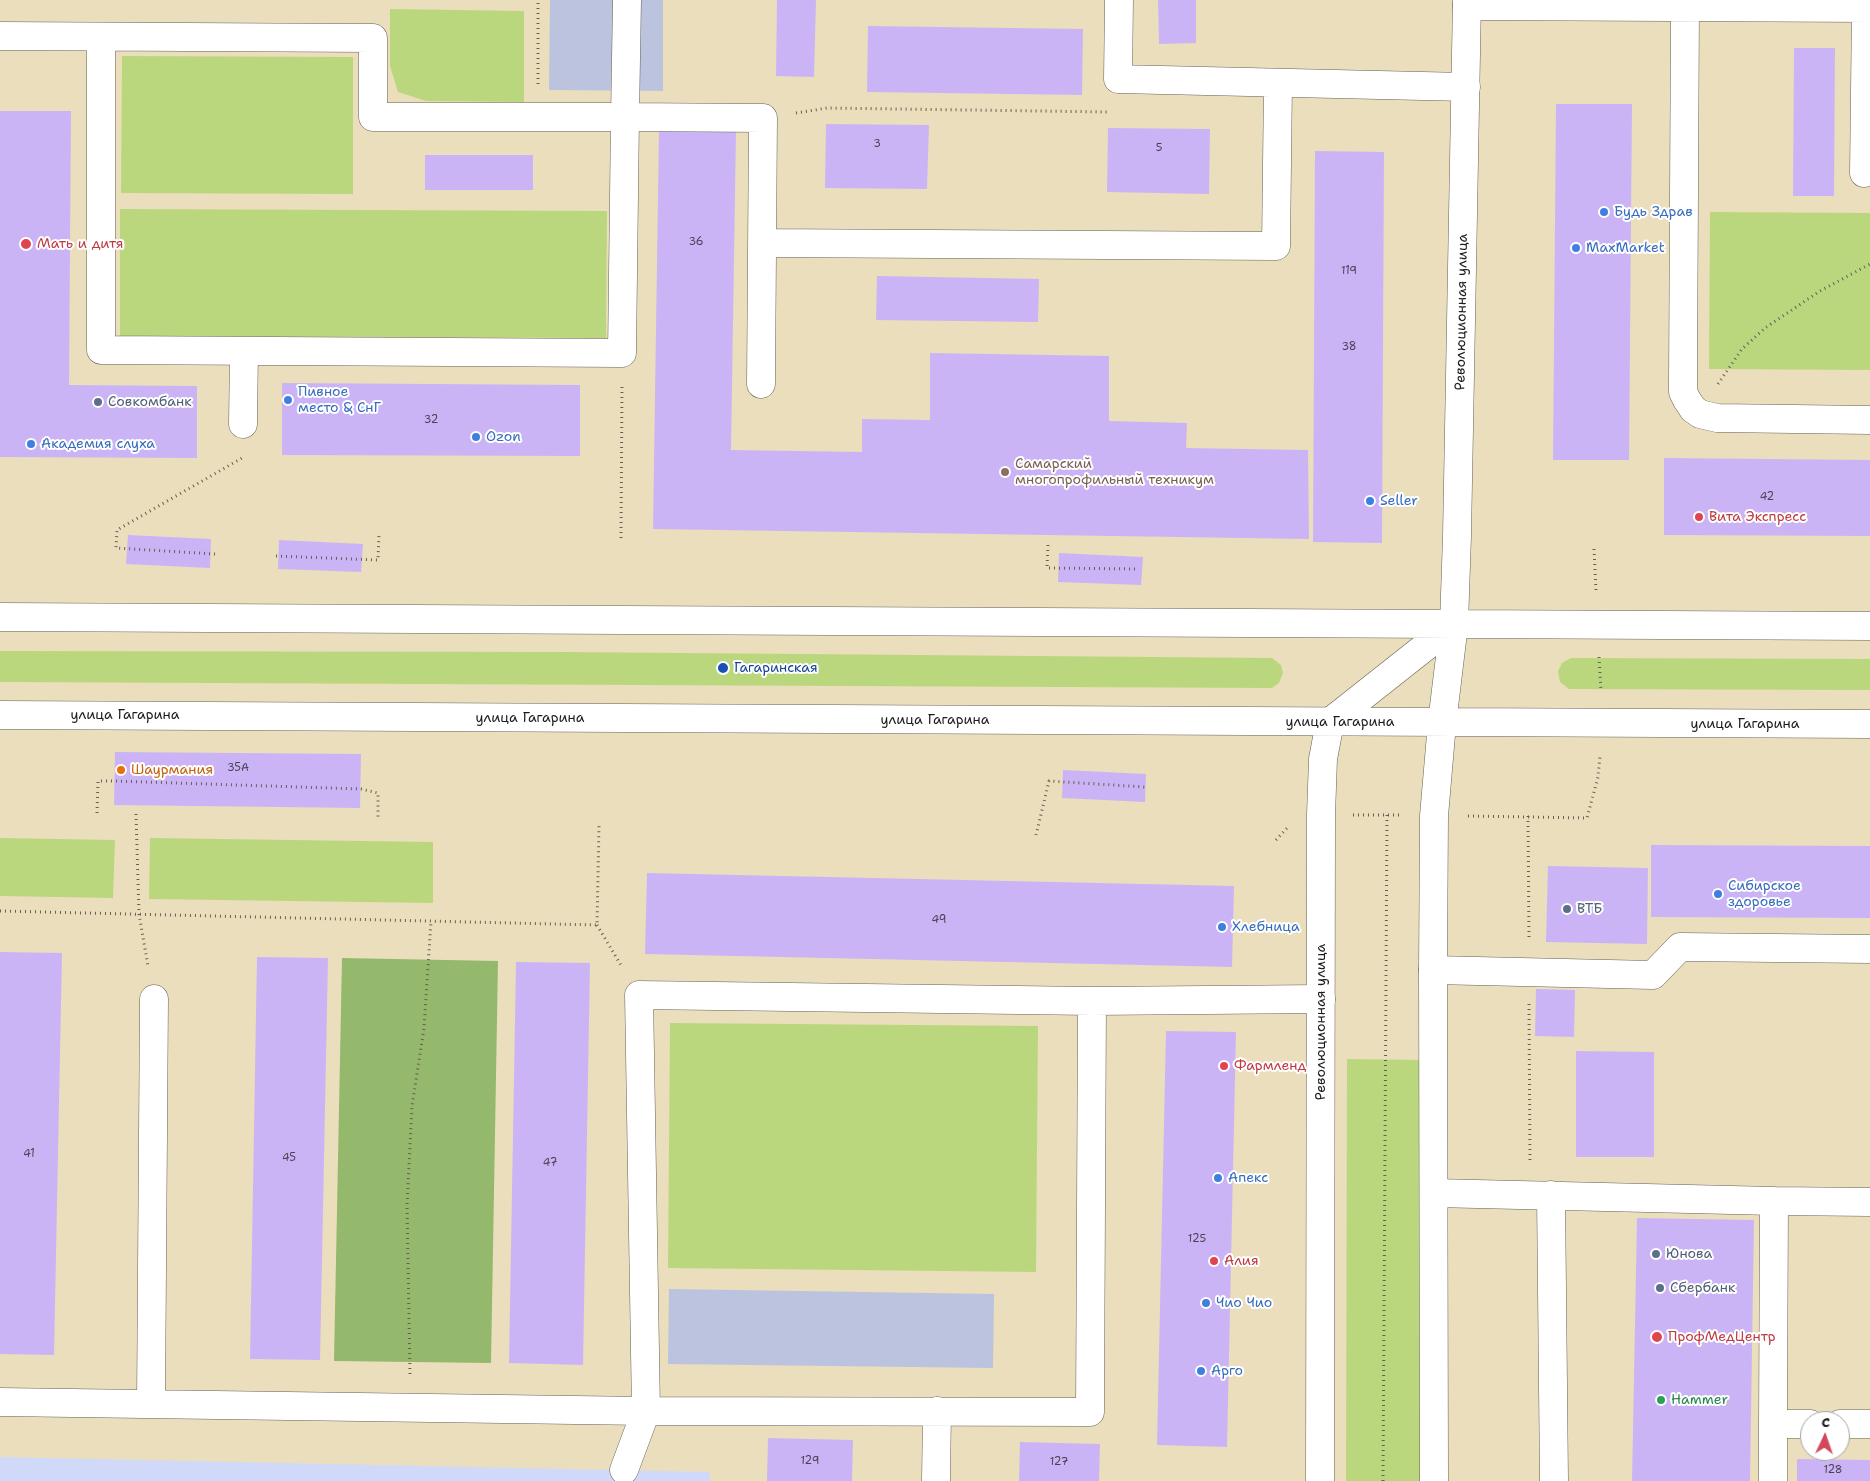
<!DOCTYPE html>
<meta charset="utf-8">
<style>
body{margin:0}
#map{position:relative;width:1870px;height:1481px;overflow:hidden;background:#ebdebc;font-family:"Shantell Sans",sans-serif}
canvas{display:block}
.north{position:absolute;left:1800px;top:1411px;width:50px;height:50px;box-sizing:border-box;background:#fff;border:1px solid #a4a4a4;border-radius:50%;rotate:3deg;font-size:14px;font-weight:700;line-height:20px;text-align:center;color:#1c1c1c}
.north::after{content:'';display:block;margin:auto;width:18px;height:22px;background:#d1495b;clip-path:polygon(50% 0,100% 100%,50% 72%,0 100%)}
</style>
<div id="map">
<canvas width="1870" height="1481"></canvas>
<div class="north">С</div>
</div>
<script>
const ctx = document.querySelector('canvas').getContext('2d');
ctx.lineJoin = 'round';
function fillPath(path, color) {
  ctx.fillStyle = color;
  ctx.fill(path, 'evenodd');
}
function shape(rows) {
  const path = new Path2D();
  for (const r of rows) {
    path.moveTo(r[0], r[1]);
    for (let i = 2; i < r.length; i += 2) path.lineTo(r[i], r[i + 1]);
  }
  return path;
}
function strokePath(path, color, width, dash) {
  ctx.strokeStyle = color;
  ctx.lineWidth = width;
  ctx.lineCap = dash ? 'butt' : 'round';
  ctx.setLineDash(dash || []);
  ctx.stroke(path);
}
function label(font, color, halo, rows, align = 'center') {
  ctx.font = font + ' "Shantell Sans",sans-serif';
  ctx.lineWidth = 4;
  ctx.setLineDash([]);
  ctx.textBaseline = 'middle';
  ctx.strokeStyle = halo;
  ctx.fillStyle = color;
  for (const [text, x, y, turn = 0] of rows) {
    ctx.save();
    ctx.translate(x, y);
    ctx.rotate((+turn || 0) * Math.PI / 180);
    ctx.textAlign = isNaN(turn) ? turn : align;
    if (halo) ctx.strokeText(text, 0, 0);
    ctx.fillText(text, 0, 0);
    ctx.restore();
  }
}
fillPath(shape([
 [0,1457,710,1472,710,1481,0,1481]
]), '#d1d9f9');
fillPath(shape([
 [550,0,663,0,663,91,549,90],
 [669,1289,994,1294,993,1368,668,1364]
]), '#bbc3de');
fillPath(shape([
 [390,9,524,11,524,102,426,101,398,92,390,66],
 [122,56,353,57,353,194,121,193],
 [120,209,607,211,606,338,120,336],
 [1710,212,1870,213,1870,370,1709,369],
 [0,651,565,652,1272,658,1281,665,1283,673,1279,683,1272,688,0,682],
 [1571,658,1870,659,1870,690,1569,689,1560,682,1558,671,1562,663],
 [0,838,115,840,113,898,0,896],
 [150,838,433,842,433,903,149,899],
 [670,1023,1038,1026,1036,1272,668,1268],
 [1347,1059,1422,1060,1422,1481,1346,1481]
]), '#bbd77d');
fillPath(shape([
 [342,958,498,961,491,1363,334,1361]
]), '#94b86c');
fillPath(shape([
 [777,0,816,0,814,77,776,76],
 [1158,0,1196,0,1196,43,1159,44],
 [868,26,1083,29,1082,95,867,92],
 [1794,48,1835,48,1834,196,1793,196],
 [1556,104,1632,104,1629,460,1553,460],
 [0,111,71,111,69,385,197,386,197,458,0,457],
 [826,124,929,125,927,189,825,188],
 [1108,128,1210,129,1209,194,1107,192],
 [659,129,736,130,731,450,862,452,862,419,930,420,930,353,1109,356,1109,421,1187,423,1186,448,1308,450,1309,539,653,529],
 [1315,151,1384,152,1382,543,1313,542],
 [425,155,533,155,533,190,425,190],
 [877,276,1039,279,1038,322,876,320],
 [282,383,580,385,580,456,282,455],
 [1664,458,1870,460,1870,536,1664,535],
 [128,535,211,539,210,568,126,564],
 [279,540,363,544,361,572,278,569],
 [1059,553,1143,557,1141,585,1058,582],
 [115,752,361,754,360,808,114,805],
 [1063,770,1146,774,1145,802,1062,798],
 [1651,845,1870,846,1870,918,1651,917],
 [1548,866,1648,868,1647,944,1546,942],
 [647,873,1234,886,1232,967,645,954],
 [0,952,62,953,54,1355,0,1354],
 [257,957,328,958,320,1360,250,1359],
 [516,962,590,963,583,1365,509,1363],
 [1536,989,1575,990,1574,1037,1535,1036],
 [1166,1031,1236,1032,1227,1447,1157,1445],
 [1576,1051,1654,1052,1654,1157,1576,1157],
 [1637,1218,1754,1220,1750,1481,1632,1481],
 [768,1438,853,1440,852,1481,767,1481],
 [1020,1442,1100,1444,1099,1481,1019,1481],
 [1797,1459,1870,1460,1870,1481,1797,1481]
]), '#cbb4f6');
const minor = shape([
 [627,0,625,117,763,118,761,384],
 [1119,0,1118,79,1466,87],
 [1467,6,1870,8],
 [1685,7,1683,381,1683,392,1687,400,1693,409,1700,414,1717,418,1870,420],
 [0,36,373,38,373,117,625,117,622,353,101,350,101,37],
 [1864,173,1866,8],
 [762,243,1276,246,1278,83],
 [243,424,244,351],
 [1433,970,1653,975,1680,947,1870,949],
 [1434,1193,1774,1201],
 [1551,1195,1554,1481],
 [0,1402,646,1411,1090,1412,1092,1001],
 [151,1403,154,999],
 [1810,1424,1773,1424,1774,1201,1870,1202],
 [1840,1424,1870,1424],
 [624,1470,646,1411,639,995,1092,1001,1321,999],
 [936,1481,937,1411],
 [1773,1481,1773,1424]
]);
const major = shape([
 [0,617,1870,626],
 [0,715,1870,724],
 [1320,1481,1321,815,1323,759,1330,722,1454,624],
 [1434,1481,1433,970,1434,816,1442,723,1454,624,1457,536,1467,0]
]);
strokePath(minor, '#646054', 29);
strokePath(major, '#646054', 29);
strokePath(shape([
 [538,84,538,0],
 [796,113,827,108,1109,112],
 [1718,384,1742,349,1765,328,1820,291,1870,264],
 [621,538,622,386],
 [1048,545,1047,568,1139,569],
 [1594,549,1596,591],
 [215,554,116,548,117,530,242,458],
 [276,556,378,560,379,534],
 [1599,657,1601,690],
 [97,813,98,781,114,781,361,789,378,793,378,819],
 [136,814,139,914,148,966],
 [1353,815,1402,815],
 [1468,816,1587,818,1598,777,1600,756],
 [1528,816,1529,940],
 [1036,835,1049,781,1145,787],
 [1276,840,1287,828],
 [0,911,597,925,599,825],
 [597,925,622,967],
 [1529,1004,1530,1163],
 [410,1374,407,1206,412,1106,424,1028,431,921],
 [1383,1481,1387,815]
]), '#646054', 3, [1, 4]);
strokePath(minor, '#fff', 28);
strokePath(major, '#fff', 28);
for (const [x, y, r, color] of [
 [1604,212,5,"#3f7fe0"],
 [26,244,6,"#e0444e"],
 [1576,248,5,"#3f7fe0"],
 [288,400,5,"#3f7fe0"],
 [98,402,5,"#5c6f8a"],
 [476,437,5,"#3f7fe0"],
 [31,444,5,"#3f7fe0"],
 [1005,472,5,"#8d6e63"],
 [1370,501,5,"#3f7fe0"],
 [1699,517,5,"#e0444e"],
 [723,668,6,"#1a4fb4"],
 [121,770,5,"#e8710a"],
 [1718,894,5,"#3f7fe0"],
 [1567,909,5,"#5c6f8a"],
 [1222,927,5,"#3f7fe0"],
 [1224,1066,5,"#e0444e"],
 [1218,1178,5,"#3f7fe0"],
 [1656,1254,5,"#5c6f8a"],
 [1214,1261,5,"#e0444e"],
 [1660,1288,5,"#5c6f8a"],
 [1206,1303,5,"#3f7fe0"],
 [1657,1337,6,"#e0444e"],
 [1201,1371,5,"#3f7fe0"],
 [1661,1400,5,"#2e9e5b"]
]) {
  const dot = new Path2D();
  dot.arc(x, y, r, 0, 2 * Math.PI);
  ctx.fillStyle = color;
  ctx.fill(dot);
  strokePath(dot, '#fff', 2);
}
label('11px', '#484252', null, [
 ["3",877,144],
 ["5",1159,148],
 ["36",696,242],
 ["119",1349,271],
 ["38",1349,347],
 ["32",431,420],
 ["42",1767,497],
 ["35А",238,768],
 ["49",939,920],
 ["41",29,1154],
 ["45",289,1158],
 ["47",550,1163],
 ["125",1197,1239],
 ["129",810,1461],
 ["127",1059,1462],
 ["128",1833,1470]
]);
label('14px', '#366cbe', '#fff', [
 ["Будь Здрав",1614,212],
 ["MaxMarket",1586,248],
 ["Пивное",298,392],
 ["место & СнГ",298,408],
 ["Ozon",486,437],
 ["Академия слуха",41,444],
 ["Seller",1380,501],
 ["Сибирское",1728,886],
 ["здоровье",1728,902],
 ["Хлебница",1232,927],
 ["Апекс",1228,1178],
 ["Чио Чио",1216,1303],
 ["Арго",1211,1371]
], 'left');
label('14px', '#be3a42', '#fff', [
 ["Мать и дитя",37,244],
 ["Вита Экспресс",1709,517],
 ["Фармленд",1234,1066],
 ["Алия",1224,1261],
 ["ПрофМедЦентр",1668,1337]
], 'left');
label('14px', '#1c1c1c', '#fff', [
 ["Революционная улица",1462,312,-89],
 ["улица Гагарина",125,715],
 ["улица Гагарина",530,718],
 ["улица Гагарина",935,720],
 ["улица Гагарина",1340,722],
 ["улица Гагарина",1745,724],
 ["Революционная улица",1321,1022,-90]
]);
label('14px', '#4e5e75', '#fff', [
 ["Совкомбанк",108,402],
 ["ВТБ",1577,909],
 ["Юнова",1666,1254],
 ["Сбербанк",1670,1288]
], 'left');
label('14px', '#785e54', '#fff', [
 ["Самарский",1015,464],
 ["многопрофильный техникум",1015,480]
], 'left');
label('14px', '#164399', '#fff', [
 ["Гагаринская",734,668]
], 'left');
label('14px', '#c56008', '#fff', [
 ["Шаурмания",131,770]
], 'left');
label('14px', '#27864d', '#fff', [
 ["Hammer",1671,1400]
], 'left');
</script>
